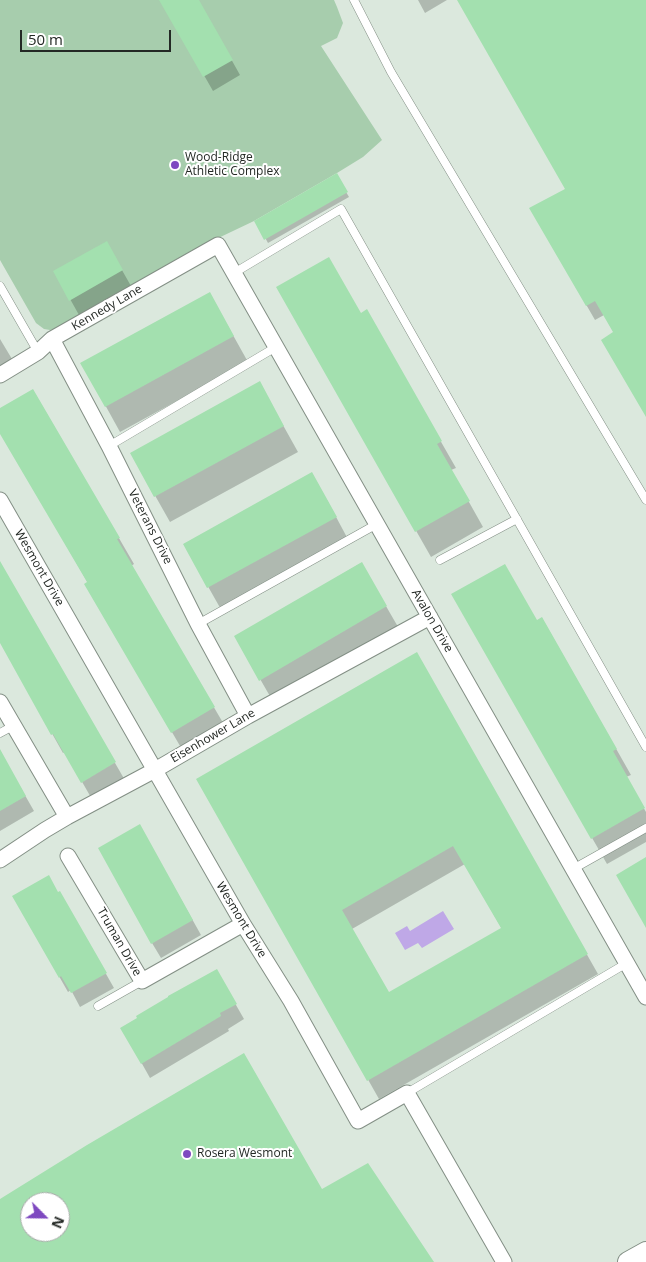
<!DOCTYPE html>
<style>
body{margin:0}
#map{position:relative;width:646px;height:1262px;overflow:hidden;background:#dbe8dd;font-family:"Open Sans",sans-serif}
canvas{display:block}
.north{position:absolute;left:20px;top:1192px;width:50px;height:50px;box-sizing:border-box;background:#fff;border:1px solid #a7a9a8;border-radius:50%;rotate:113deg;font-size:14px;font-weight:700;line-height:20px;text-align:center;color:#242925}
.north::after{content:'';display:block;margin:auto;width:18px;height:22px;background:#7e49c0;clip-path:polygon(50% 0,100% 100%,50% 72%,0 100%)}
.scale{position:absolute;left:20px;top:30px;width:151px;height:22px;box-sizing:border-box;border:2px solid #242925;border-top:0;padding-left:6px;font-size:15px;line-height:18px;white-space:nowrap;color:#242925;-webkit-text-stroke:4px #fff;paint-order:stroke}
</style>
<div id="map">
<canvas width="646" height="1262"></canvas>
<div class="north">N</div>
<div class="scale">50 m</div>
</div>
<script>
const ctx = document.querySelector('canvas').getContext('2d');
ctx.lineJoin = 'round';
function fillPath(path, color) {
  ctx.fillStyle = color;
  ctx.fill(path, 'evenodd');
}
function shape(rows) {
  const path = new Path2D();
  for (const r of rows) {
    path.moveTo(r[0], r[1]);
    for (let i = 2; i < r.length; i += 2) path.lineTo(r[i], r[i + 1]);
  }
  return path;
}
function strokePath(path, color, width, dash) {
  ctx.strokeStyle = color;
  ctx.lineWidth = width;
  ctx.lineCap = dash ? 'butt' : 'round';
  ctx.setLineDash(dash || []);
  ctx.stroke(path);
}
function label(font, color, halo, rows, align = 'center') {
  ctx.font = font + ' "Open Sans",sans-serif';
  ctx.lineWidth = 4;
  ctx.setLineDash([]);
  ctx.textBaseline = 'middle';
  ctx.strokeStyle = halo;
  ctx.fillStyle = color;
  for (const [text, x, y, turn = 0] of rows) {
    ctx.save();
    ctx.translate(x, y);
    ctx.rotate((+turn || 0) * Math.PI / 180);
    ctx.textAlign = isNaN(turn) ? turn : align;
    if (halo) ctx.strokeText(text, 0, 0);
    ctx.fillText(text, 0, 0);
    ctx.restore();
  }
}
fillPath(shape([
 [0,0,334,0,337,7,343,23,337,38,321,46,382,140,363,157,337,173,254,221,191,251,56,329,50,330,44,329,36,323,0,260]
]), '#a7cdad');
fillPath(shape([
 [443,911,454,929,422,948,418,943,405,950,395,933,407,926,410,931]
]), '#bfa8e7');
fillPath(shape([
 [161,0,198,0,240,75,213,91],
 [418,0,447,0,425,13],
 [458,0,646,0,646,415,614,333,604,315,595,320,531,209,566,189],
 [336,175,349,197,268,243,256,221],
 [106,242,131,286,79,315,55,272],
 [278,288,361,314,381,337,456,468,451,470,483,527,431,557],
 [224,319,248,362,120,432,82,363],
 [0,339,18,369,0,380],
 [33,390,134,564,131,566,229,733,187,758,86,584,88,583,0,431,0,409],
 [274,409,298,452,170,522,131,453],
 [327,500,350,543,223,613,184,544],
 [361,563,401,632,275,705,236,637],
 [0,564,126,782,93,801,65,752,63,753,0,641],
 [453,595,536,622,542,618,631,775,626,777,646,812,646,842,607,864],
 [416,654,598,974,379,1099,198,779],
 [465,864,502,929,389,994,352,929],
 [6,762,34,811,0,831,0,765],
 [140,826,201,935,161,958,152,943],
 [60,893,114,988,80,1007,71,990,68,992,14,897],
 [216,970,244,1019,228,1029,229,1031,150,1078,122,1028]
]), '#0003');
fillPath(shape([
 [159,0,199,0,233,60,203,77],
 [457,0,646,0,646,417,601,340,613,332,595,301,586,306,529,208,565,189],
 [337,173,348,192,264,240,254,221],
 [107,241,123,270,69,301,53,271],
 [329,257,361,313,367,309,442,441,437,444,470,501,415,532,276,287],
 [210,292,234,336,105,407,80,363],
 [260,381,284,426,154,497,130,453],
 [33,389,120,538,117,539,215,707,171,733,84,584,87,582,0,434,0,408],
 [312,472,337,517,207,588,183,544],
 [0,561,116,762,81,783,53,734,51,735,0,643],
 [362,562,387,606,259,681,234,636],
 [505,564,537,620,542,617,617,749,613,751,645,808,591,839,451,594],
 [417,652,588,954,367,1081,196,779],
 [453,846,501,928,389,992,342,910],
 [0,749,26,796,0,811],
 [140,824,193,920,151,944,98,848],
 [646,857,646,928,616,875],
 [49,875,58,892,60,891,107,973,71,993,61,976,59,978,12,896],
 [217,969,237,1004,220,1013,221,1016,141,1064,120,1028,137,1018,136,1016,168,997,168,996],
 [244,1053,322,1189,368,1163,434,1262,0,1262,0,1199,87,1145],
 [30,1202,60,1202,60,1232,30,1232]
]), '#a3e0af');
const service = shape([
 [354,0,391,72,646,500],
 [234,273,341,209,646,747],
 [0,286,38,352],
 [109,446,276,347],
 [440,560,517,519],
 [198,624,377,524],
 [0,733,13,726],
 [573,869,646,828],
 [98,1006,142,981],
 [407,1093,627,963]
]);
const minor = shape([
 [52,339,109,446,198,624,248,716],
 [0,375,38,352,52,339,218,245,646,997],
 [0,500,243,924,291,1001,358,1121,407,1093,504,1262],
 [0,702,67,817],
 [68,856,142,981,243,924],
 [0,860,45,830,67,817,155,770,248,716,430,617]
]);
const tertiary = shape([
 [628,1262,646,1252]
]);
strokePath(service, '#838f85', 9);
strokePath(minor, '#838f85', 17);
strokePath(tertiary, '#838f85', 22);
strokePath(service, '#fff', 8);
strokePath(minor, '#fff', 15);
strokePath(tertiary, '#fff', 20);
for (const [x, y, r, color] of [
 [175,165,5,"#7e49c0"],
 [187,1154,5,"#7e49c0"]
]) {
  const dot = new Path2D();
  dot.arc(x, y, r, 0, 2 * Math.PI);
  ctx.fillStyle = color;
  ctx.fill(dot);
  strokePath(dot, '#fff', 2);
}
label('12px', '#242925', '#fff', [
 ["Wood-Ridge",185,158],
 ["Athletic Complex",185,172],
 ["Rosera Wesmont",197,1154]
], 'left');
label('12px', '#242925', '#fff', [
 ["Kennedy Lane",107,308,-30],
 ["Veterans Drive",150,527,63],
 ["Wesmont Drive",39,568,60],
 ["Avalon Drive",432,621,60],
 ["Eisenhower Lane",213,736,-30],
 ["Wesmont Drive",241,920,59],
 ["Truman Drive",119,942,60]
]);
</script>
